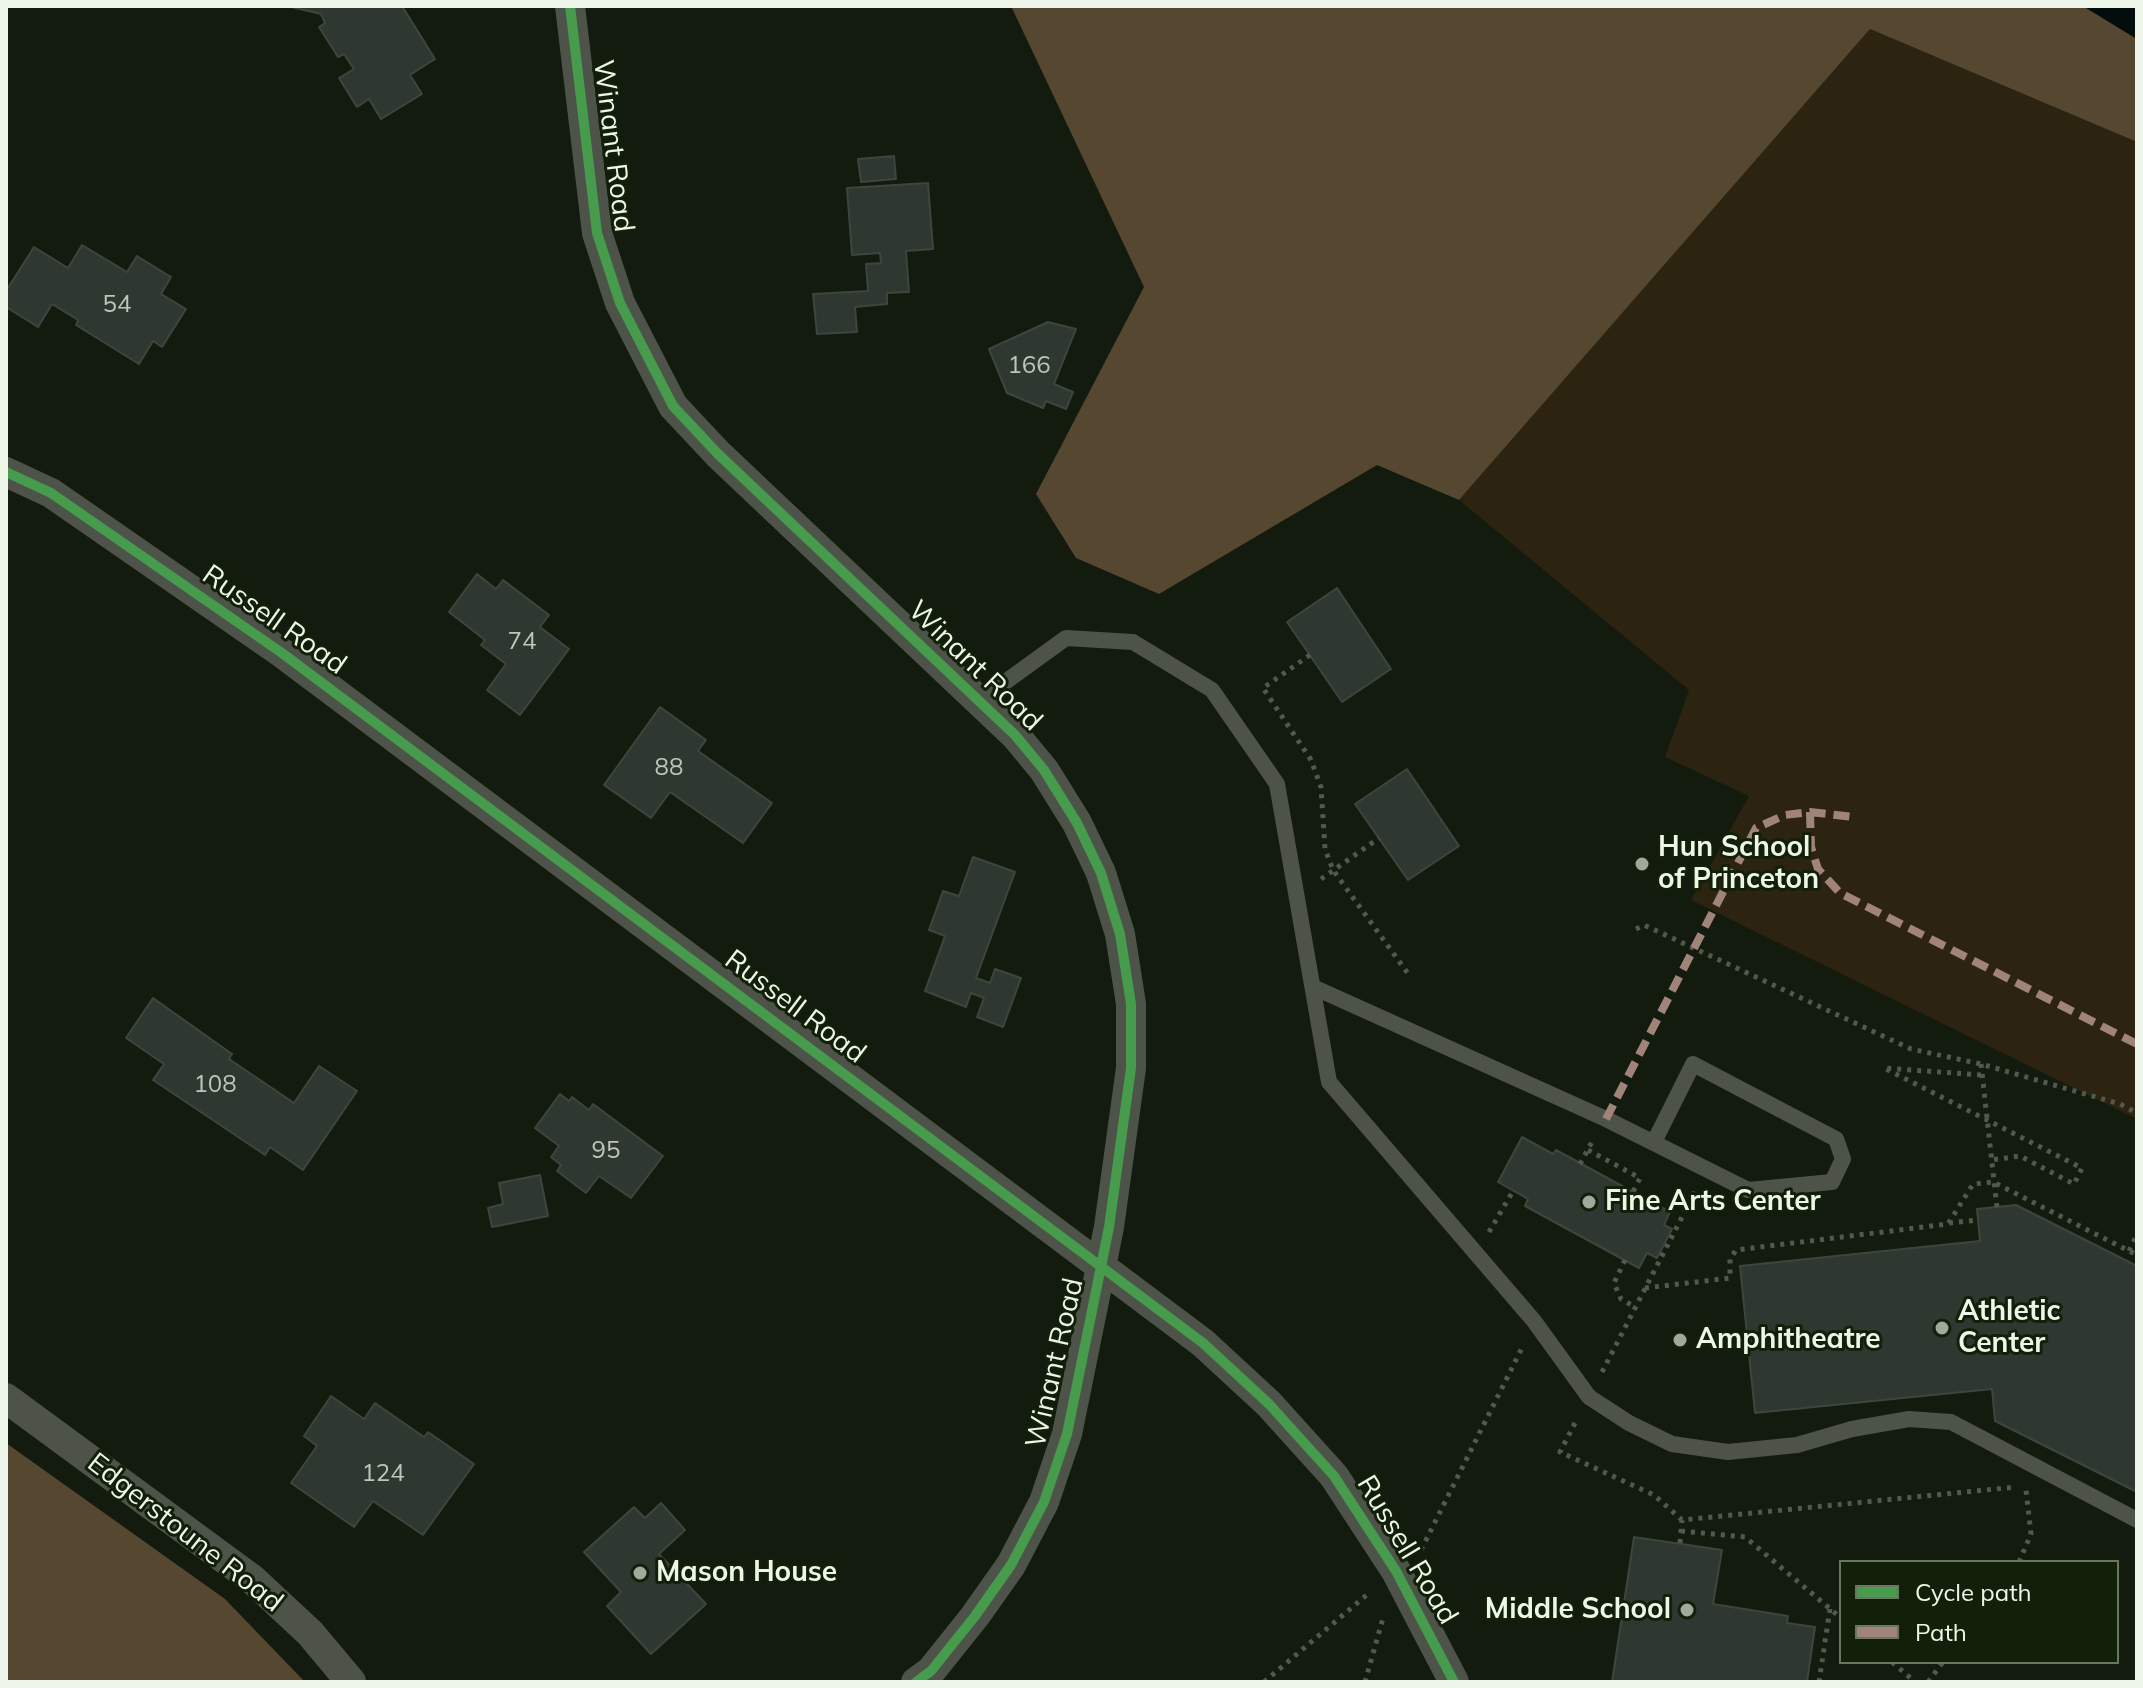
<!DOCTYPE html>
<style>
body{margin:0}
#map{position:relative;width:2143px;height:1688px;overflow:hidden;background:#131a0e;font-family:Mulish,sans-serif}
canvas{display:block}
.frame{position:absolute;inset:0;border:8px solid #edf6e8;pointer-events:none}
.legend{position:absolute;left:1839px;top:1560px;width:280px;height:104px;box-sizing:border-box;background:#121f09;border:2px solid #6a7562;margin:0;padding:10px 14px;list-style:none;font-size:24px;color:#edf6e8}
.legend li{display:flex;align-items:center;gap:16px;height:40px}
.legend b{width:40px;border:2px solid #6a7562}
</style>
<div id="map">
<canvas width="2143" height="1688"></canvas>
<div class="frame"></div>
<ul class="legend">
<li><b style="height:10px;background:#469c4c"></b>Cycle path</li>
<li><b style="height:10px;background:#a18479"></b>Path</li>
</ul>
</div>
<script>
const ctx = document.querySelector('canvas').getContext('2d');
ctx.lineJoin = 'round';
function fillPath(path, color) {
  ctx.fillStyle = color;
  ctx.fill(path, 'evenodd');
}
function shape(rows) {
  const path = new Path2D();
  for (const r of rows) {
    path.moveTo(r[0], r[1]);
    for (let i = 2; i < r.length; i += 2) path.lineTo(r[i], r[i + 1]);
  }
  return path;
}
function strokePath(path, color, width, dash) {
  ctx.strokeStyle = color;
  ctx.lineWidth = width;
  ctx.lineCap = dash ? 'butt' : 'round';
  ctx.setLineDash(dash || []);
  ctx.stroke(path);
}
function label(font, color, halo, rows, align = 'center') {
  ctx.font = font + ' Mulish,sans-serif';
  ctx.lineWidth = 6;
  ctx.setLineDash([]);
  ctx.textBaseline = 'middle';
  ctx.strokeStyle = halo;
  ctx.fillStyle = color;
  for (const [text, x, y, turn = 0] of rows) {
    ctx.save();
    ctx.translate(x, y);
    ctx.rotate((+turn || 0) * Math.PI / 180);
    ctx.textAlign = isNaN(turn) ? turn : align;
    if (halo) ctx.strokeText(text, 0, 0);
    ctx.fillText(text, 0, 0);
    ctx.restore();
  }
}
fillPath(shape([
 [1870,29,2137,142,2137,1119,1691,900,1749,796,1665,757,1689,690,1459,500]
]), '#2d2311');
fillPath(shape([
 [1011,6,2083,6,2137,39,2137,142,1870,29,1459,500,1377,465,1159,594,1076,558,1036,494,1144,287],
 [6,1443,225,1599,305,1682,6,1682]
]), '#564730');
fillPath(shape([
 [2083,6,2137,6,2137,39]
]), '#020d0c');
const building = shape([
 [287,6,402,6,435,59,410,75,422,94,381,119,369,99,357,107,339,78,354,69,344,54,338,57,319,27,325,23,321,14,287,6],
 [894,156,896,179,861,182,858,159,894,156],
 [928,183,933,249,906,251,909,292,887,293,887,304,855,307,857,332,817,334,813,294,868,291,866,264,881,263,880,253,852,255,847,188,928,183],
 [82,245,127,272,137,256,171,277,161,294,186,309,162,347,153,341,139,364,76,325,78,320,52,304,38,327,6,307,6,291,34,247,68,268,82,245],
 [1048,322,1076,329,1054,384,1073,392,1066,409,1046,401,1043,408,1007,393,989,349,1048,322],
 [477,574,496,589,503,580,549,615,540,627,569,649,520,715,487,690,506,664,481,645,485,640,449,612,477,574],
 [1337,588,1391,669,1342,702,1287,622,1337,588],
 [660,707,706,740,698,751,772,803,743,843,670,792,651,818,604,785,660,707],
 [1407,769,1459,846,1408,880,1355,804,1407,769],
 [973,857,1015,872,976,978,990,983,995,969,1021,978,1003,1027,977,1017,984,998,971,993,966,1007,925,991,945,936,929,930,943,891,959,896,973,857],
 [153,998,232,1054,229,1059,294,1103,319,1066,357,1091,303,1170,270,1147,265,1155,153,1080,164,1064,126,1038,153,998],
 [560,1094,569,1101,572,1097,589,1110,593,1104,663,1156,631,1198,599,1176,586,1193,557,1171,561,1165,551,1157,559,1146,535,1128,560,1094],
 [1522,1137,1553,1154,1556,1150,1670,1212,1664,1225,1672,1229,1657,1258,1647,1253,1639,1268,1525,1206,1528,1199,1498,1182,1522,1137],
 [540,1175,548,1216,492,1227,488,1208,503,1204,499,1183,540,1175],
 [2016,1205,2137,1266,2137,1492,1995,1421,1992,1389,1755,1413,1740,1266,1980,1241,1977,1209,2016,1205],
 [331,1396,364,1419,375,1403,424,1437,428,1432,474,1464,423,1535,373,1501,354,1527,291,1483,317,1446,304,1436,331,1396],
 [661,1503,685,1530,659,1554,706,1604,651,1654,607,1606,621,1592,584,1552,634,1507,645,1518,661,1503],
 [1634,1537,1722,1550,1713,1604,1788,1616,1787,1623,1815,1627,1807,1682,1612,1682,1634,1537]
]);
fillPath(building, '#2f3830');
strokePath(building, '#3d463e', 2);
strokePath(shape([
 [1310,655,1263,688,1311,760,1321,787,1325,849,1333,870,1409,975],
 [1321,879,1379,838],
 [1636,929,1644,925,1911,1049,1981,1064,2120,1104,2137,1113],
 [1981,1064,1997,1208],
 [1981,1075,1884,1068,2082,1168,2074,1184,2020,1156,1991,1160],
 [1588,1150,1640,1178,1633,1192],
 [1580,1164,1593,1140],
 [1949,1223,1978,1220],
 [1489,1232,1513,1191],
 [2129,1251,2137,1234],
 [1625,1260,1614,1283,1621,1299,1635,1307],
 [1645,1288,1730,1278,1730,1259,1736,1250,1948,1224,1973,1184,1993,1182,2137,1255],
 [1602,1372,1695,1192],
 [1575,1423,1560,1452,1654,1495,1682,1520,2016,1487],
 [1681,1531,1745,1537,1841,1618],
 [1680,1543,1682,1520],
 [1421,1550,1522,1348],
 [2019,1562,2031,1534,2026,1490],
 [1892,1662,1915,1682],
 [1264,1682,1369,1593],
 [1365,1682,1383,1618],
 [1819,1682,1830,1609],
 [1928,1682,1943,1662]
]), '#53584f', 5, [4, 6]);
strokePath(shape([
 [979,701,1066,638,1133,642,1212,690,1277,784,1329,1082,1534,1321,1589,1397,1629,1423,1672,1444,1728,1452,1797,1445,1852,1429,1909,1419,1951,1422,2137,1520],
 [1313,987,1606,1119,1748,1190,1832,1182,1843,1159,1836,1139,1693,1064,1654,1142]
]), '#4d5349', 16);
strokePath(shape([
 [570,6,597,233,620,303,673,406,718,454,1015,735,1044,770,1077,823,1101,873,1120,934,1131,1004,1131,1068,1109,1227,1067,1434,1044,1502,1011,1565,975,1616,931,1671,916,1682],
 [6,472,51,493,282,653,1203,1343,1269,1404,1334,1476,1396,1571,1454,1682],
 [6,1398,252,1579,310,1633,351,1682]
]), '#4d5349', 30);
strokePath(shape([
 [1810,812,1811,847,1818,869,1840,893,2137,1044],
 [1606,1119,1756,828,1785,815,1810,812,1853,817]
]), '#a18479', 8, [16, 8]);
strokePath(shape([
 [570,6,597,233,620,303,673,406,718,454,1015,735,1044,770,1077,823,1101,873,1120,934,1131,1004,1131,1068,1109,1227,1067,1434,1044,1502,1011,1565,975,1616,931,1671,916,1682],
 [6,472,51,493,282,653,1203,1343,1269,1404,1334,1476,1396,1571,1454,1682]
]), '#469c4c', 10);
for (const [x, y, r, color] of [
 [1642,864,8,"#a1a99c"],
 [1589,1202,8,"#a1a99c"],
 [1942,1328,8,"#a1a99c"],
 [1680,1340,8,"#a1a99c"],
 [640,1573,8,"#a1a99c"],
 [1687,1610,8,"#a1a99c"]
]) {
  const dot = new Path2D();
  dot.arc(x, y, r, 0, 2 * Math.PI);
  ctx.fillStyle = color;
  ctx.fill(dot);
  strokePath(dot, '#121f09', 3);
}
label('24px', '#bec6ba', null, [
 ["54",117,305],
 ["166",1029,366],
 ["74",522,642],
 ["88",669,768],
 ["108",215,1085],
 ["95",606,1151],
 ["124",383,1474]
]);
label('28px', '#edf6e8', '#121f09', [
 ["Winant Road",613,146,83],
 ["Russell Road",274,620,35],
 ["Winant Road",975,666,44],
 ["Russell Road",795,1007,37],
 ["Winant Road",1055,1363,-77],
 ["Edgerstoune Road",185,1533,38],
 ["Russell Road",1407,1550,59]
]);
label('bold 28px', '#edf6e8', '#121f09', [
 ["Hun School",1658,848],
 ["of Princeton",1658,880],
 ["Fine Arts Center",1605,1202],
 ["Athletic",1958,1312],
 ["Center",1958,1344],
 ["Amphitheatre",1696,1340],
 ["Mason House",656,1573],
 ["Middle School",1671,1610,"right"]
], 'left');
</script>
